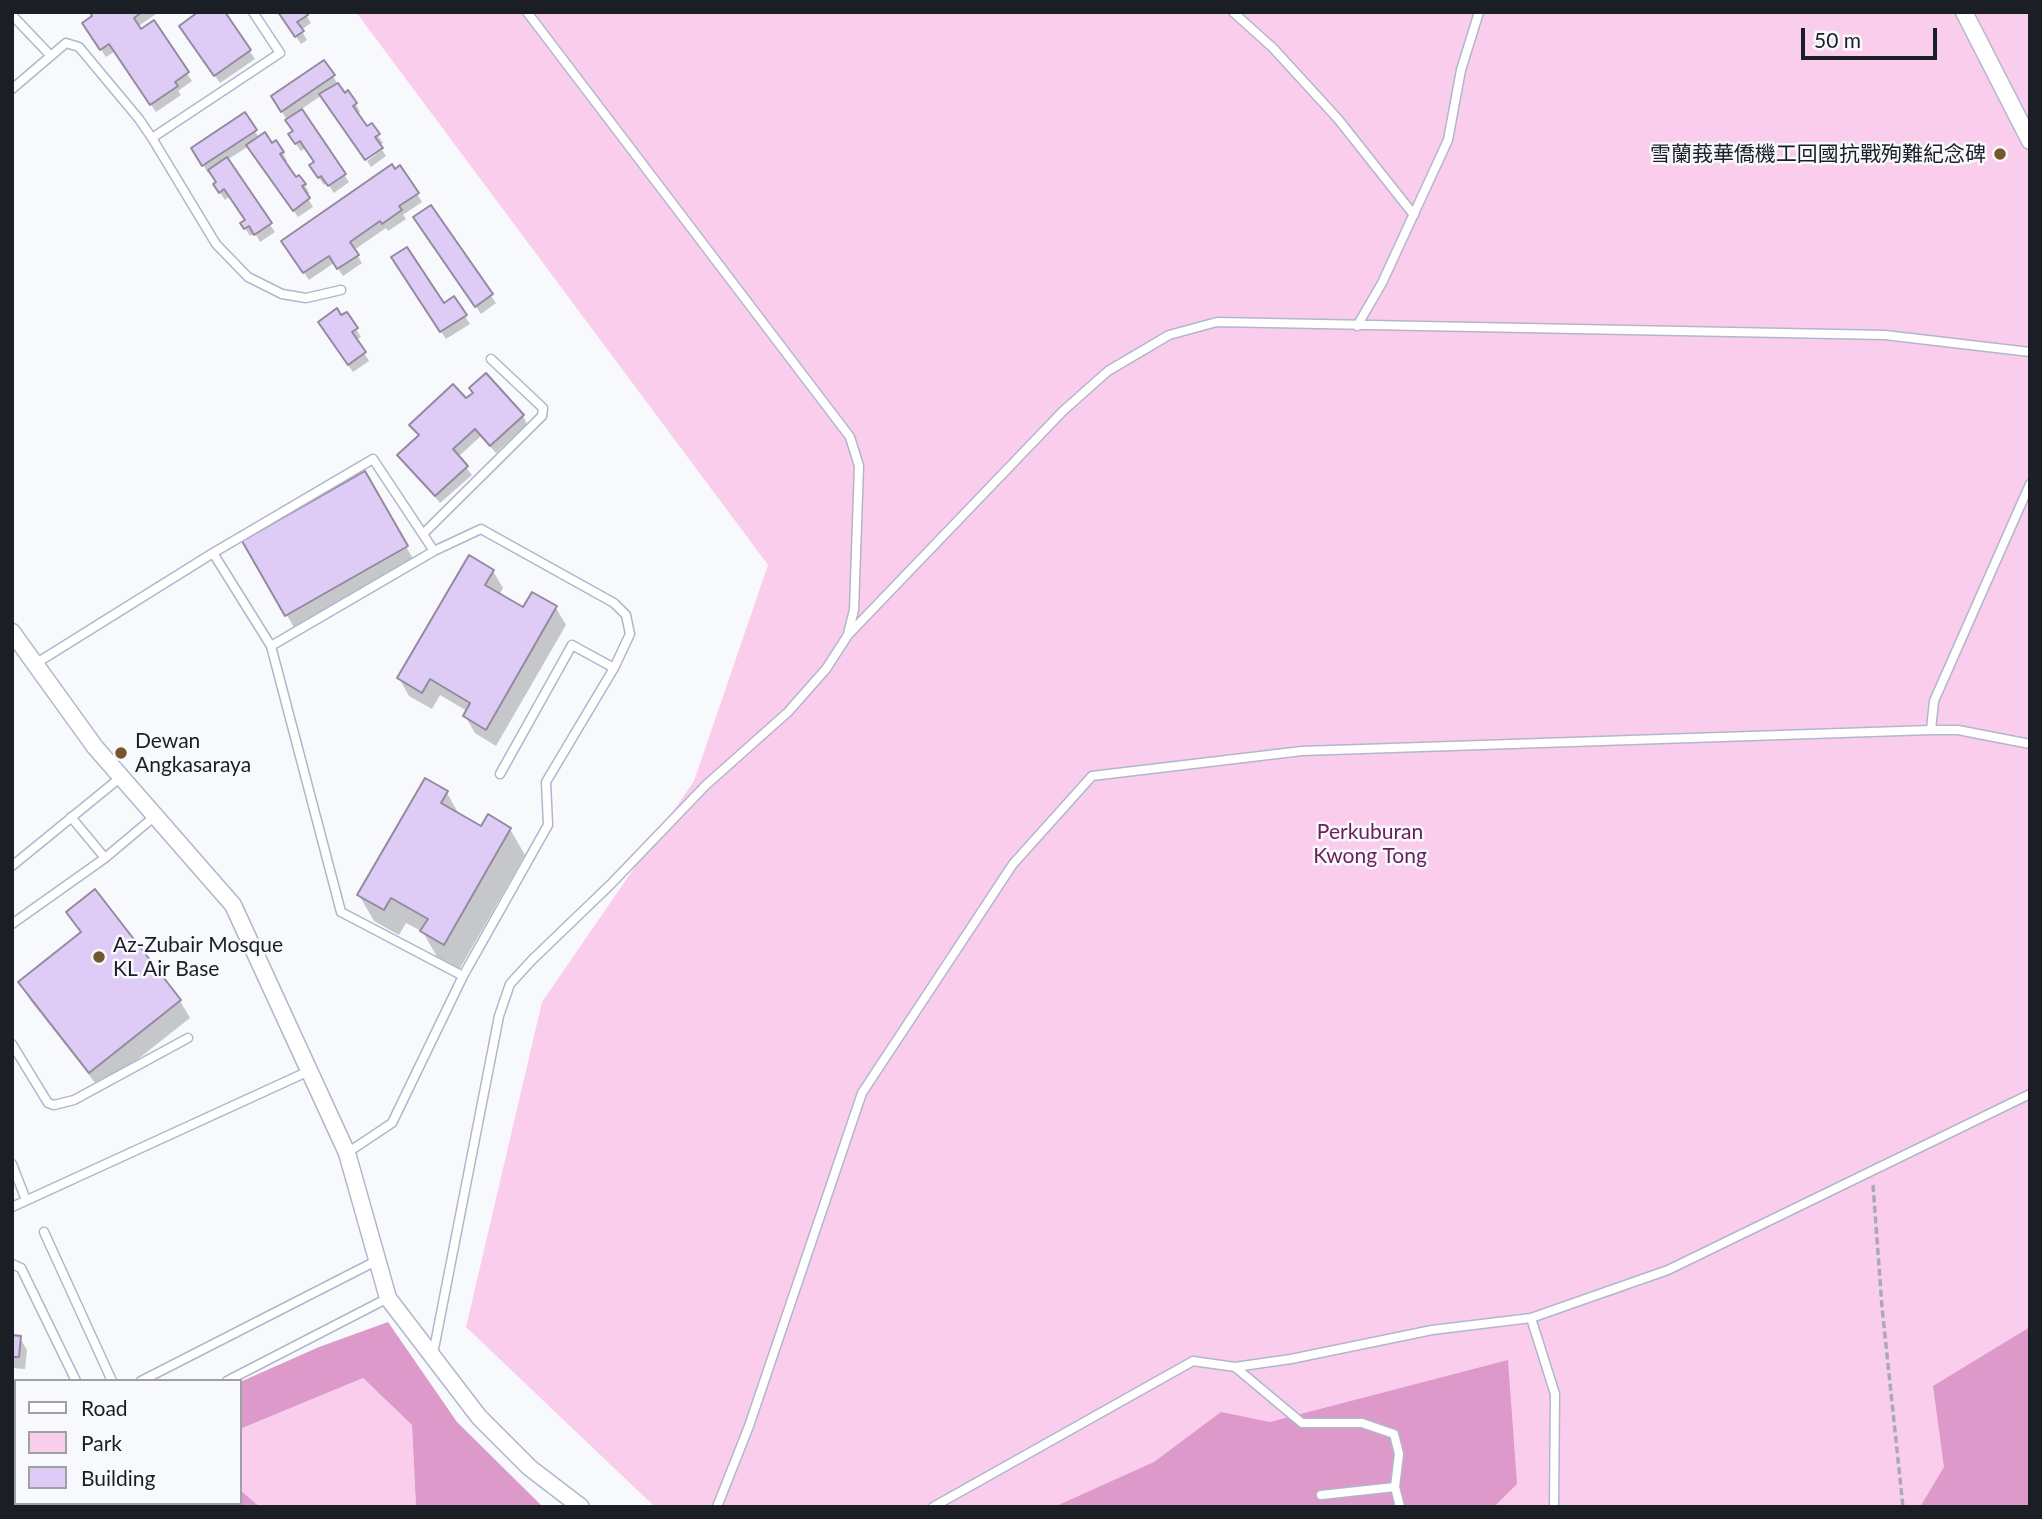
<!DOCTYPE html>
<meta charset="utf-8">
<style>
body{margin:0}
#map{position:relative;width:2042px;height:1519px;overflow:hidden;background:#f7f9fd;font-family:Lato,sans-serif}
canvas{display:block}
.frame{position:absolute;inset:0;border:14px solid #1b1e25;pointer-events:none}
.legend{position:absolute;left:14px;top:1379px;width:228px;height:126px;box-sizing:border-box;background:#f7f9fd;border:2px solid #9fa1a7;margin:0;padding:9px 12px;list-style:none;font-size:21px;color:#1b1e25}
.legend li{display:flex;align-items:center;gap:14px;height:35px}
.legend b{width:35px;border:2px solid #9fa1a7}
.scale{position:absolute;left:1801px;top:28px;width:136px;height:32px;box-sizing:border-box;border:4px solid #1b1e25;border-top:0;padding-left:9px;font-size:21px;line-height:24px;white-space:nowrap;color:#1b1e25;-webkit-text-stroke:5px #f7f9fd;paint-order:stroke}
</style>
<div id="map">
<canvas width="2042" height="1519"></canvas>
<div class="frame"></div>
<ul class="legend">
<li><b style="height:9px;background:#fff"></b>Road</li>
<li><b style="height:19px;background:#fbcded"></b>Park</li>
<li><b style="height:19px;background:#deccf6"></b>Building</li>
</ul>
<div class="scale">50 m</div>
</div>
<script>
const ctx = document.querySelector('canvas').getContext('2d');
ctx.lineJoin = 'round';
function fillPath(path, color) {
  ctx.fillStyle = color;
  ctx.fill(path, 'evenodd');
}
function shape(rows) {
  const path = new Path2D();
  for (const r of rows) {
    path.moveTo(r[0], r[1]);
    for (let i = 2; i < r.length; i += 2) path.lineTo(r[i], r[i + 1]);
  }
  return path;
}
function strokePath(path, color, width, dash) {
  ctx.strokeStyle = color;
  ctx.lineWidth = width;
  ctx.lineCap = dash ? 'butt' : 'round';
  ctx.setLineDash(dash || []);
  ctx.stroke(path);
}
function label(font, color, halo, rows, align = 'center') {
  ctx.font = font + ' Lato,"Noto Sans SC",sans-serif';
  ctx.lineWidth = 5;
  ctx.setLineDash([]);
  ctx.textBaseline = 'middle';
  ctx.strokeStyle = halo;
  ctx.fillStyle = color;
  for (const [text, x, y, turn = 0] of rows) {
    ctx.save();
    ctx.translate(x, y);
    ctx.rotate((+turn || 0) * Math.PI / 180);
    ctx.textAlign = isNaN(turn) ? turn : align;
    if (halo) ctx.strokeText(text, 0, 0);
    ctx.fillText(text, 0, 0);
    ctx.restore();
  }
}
fillPath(shape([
 [356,12,2030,12,2030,1467,1929,1507,655,1507,466,1327,542,1002,694,781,768,565],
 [363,1378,412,1425,416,1507,260,1507,240,1490,240,1429]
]), '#fbcded');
fillPath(shape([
 [388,1322,457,1422,543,1507,416,1507,412,1425,363,1378,240,1429,240,1382,319,1347],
 [2030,1327,2030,1507,1920,1507,1944,1467,1933,1386],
 [1508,1360,1517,1484,1494,1507,1054,1507,1154,1462,1221,1412,1270,1422],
 [240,1490,260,1507,168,1507,167,1503,240,1503]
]), '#dd99ca');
fillPath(shape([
 [91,12,155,12,156,14,137,27,140,31,154,23,192,81,178,91,181,95,156,112,115,51,106,57,89,32,94,17],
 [223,12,255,59,220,83,186,34],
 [279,12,304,12,311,23,301,30,307,40,301,44],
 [333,76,344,95,348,93,356,104,360,112,356,115,366,129,371,125,383,143,379,146,322,95,300,110,349,182,334,193,327,183,324,185,316,174,316,163,305,148,301,151,295,143,294,132,278,105],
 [245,114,259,138,283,153,287,161,284,163,296,179,299,177,305,185,309,193,306,195,313,207,298,217,249,146,227,160,275,232,260,242,255,233,250,236,242,224,247,221,230,196,225,200,215,185,218,182,211,171,208,173,193,148],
 [382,150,386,156,371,167,367,161],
 [395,171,417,194,422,202,403,215,406,219,388,231,386,228,354,250,362,263,343,276,334,263,309,280,288,249],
 [430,207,496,303,481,314,420,226],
 [398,266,444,306,465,316,470,324,446,339],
 [346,314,361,337,356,340,369,361,353,372,325,330],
 [474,394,523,416,527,424,496,453,481,436,458,457,472,475,440,503,400,456,420,437,412,425,466,401],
 [364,473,416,564,297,633,245,541],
 [493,571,503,588,499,595,524,610,533,594,556,608,566,625,496,746,475,733,465,716,467,711,440,695,432,709,409,696,399,678],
 [447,793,460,816,482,829,510,829,525,855,459,970,437,957,423,932,406,923,399,935,374,921,359,895],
 [68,912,180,1001,190,1018,100,1089,30,1000,21,983,82,934],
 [12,1337,20,1338,27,1350,25,1369,12,1368]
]), '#0003');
const building = shape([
 [90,12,142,12,134,18,141,29,154,20,189,72,175,82,178,86,150,105,109,44,100,50,82,23,92,16,90,12],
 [198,12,225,12,251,50,214,76,179,26,198,12],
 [278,12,306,12,308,15,297,22,304,31,295,37,278,12],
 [324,60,335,75,281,112,271,96,324,60],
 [338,83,345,93,348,90,357,103,353,106,367,126,372,123,380,134,375,137,383,148,365,160,319,94,338,83],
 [302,109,346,174,328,186,321,176,318,178,309,165,314,162,300,141,295,144,288,134,293,131,285,120,302,109],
 [245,112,257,130,202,166,191,148,245,112],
 [265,132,272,143,276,140,284,152,280,154,296,177,299,175,306,184,302,186,310,198,293,211,246,145,265,132],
 [227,157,272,223,254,235,249,226,244,229,240,223,245,220,224,189,219,193,213,184,216,182,208,170,227,157],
 [392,164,395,169,400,165,419,193,399,206,402,210,382,224,380,221,350,242,359,255,337,269,329,256,303,273,281,241,392,164],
 [431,205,493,294,475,307,413,217,431,205],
 [407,247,444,303,454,296,467,315,440,332,391,257,407,247],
 [337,308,341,315,347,312,358,328,352,332,366,352,348,365,318,322,337,308],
 [486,373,524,415,490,446,475,429,453,449,468,466,435,496,397,455,419,435,409,425,453,384,466,398,473,393,469,388,486,373],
 [365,471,408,546,285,616,242,541,365,471],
 [469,555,494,570,485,585,523,607,532,592,557,606,486,730,463,716,470,703,430,679,422,693,397,678,469,555],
 [425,778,448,791,441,803,481,826,488,814,511,828,444,945,420,931,428,919,391,898,384,910,357,895,425,778],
 [95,889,181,1000,89,1073,18,982,81,932,66,912,95,889],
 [12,1335,21,1336,19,1357,12,1357,12,1335],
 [16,1470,16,1503,67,1503,69,1507,12,1507,12,1472,16,1470],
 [98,1503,144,1503,145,1507,100,1507,98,1503]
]);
fillPath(building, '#deccf6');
strokePath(building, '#938a9f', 2);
const service = shape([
 [527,12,850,437,859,466,854,610,848,634],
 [1233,12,1273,48,1338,119,1414,215],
 [12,15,51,56],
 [12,89,66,43,79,47,139,119,152,138,280,53,253,12],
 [152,138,216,244,248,277,282,294,306,298,341,290],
 [1357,326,1382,283,1448,140,1461,70,1479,12],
 [2030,484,1934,701,1931,730,1958,730,2030,744],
 [423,534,542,416,543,408,491,359],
 [213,553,271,646,341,912,463,976],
 [271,646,434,551,481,529,614,603,626,615,630,634,614,668,546,782,548,825,463,976,392,1123,347,1153],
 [35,664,213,553,373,459,434,551],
 [500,774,572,645,614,668],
 [71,817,105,858],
 [12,866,121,777],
 [12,924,105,858,155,816],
 [12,1044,48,1103,54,1105,74,1100,188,1038],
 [12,1164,26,1200],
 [12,1207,309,1071],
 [44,1232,112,1381],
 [12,1264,21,1268,76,1381],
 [1531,1318,1555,1394,1554,1507],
 [433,1354,499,1016,510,984,532,960,611,884,706,785,788,712,826,669,848,635,1063,411,1108,371,1169,335,1217,322,1885,335,2030,352],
 [1235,1367,1302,1423,1362,1423,1394,1434,1399,1454,1395,1487],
 [141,1381,376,1261],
 [227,1381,388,1298],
 [12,1442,16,1440],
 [1321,1495,1395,1487,1400,1507],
 [74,1503,76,1507],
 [717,1507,749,1426,862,1093,1013,864,1092,776,1302,751,1931,730],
 [933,1507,1193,1361,1235,1367,1291,1359,1432,1330,1531,1318,1668,1270,2030,1094]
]);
const minor = shape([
 [1964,12,2030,141],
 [12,632,95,747,233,905,347,1153,388,1298,479,1417,530,1468,581,1507]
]);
strokePath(service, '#b0b7cc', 11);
strokePath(minor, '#b0b7cc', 19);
strokePath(shape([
 [1873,1185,1882,1307,1903,1507]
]), '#a8abb0', 3.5, [7, 3.5]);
strokePath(service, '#fff', 8);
strokePath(minor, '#fff', 16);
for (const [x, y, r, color] of [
 [2000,154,7,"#75572b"],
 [121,753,7,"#75572b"],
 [99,957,7,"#75572b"]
]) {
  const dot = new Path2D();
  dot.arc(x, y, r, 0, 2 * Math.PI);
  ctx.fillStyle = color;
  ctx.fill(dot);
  strokePath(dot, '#f7f9fd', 2.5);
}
label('21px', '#1b1e25', '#f7f9fd', [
 ["雪蘭莪華僑機工回國抗戰殉難紀念碑",1986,154,"right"],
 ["Dewan",135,741],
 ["Angkasaraya",135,765],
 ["Az-Zubair Mosque",113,945],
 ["KL Air Base",113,969]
], 'left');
label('21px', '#6a1d5a', '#f7f9fd', [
 ["Perkuburan",1370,832],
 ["Kwong Tong",1370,856]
]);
</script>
